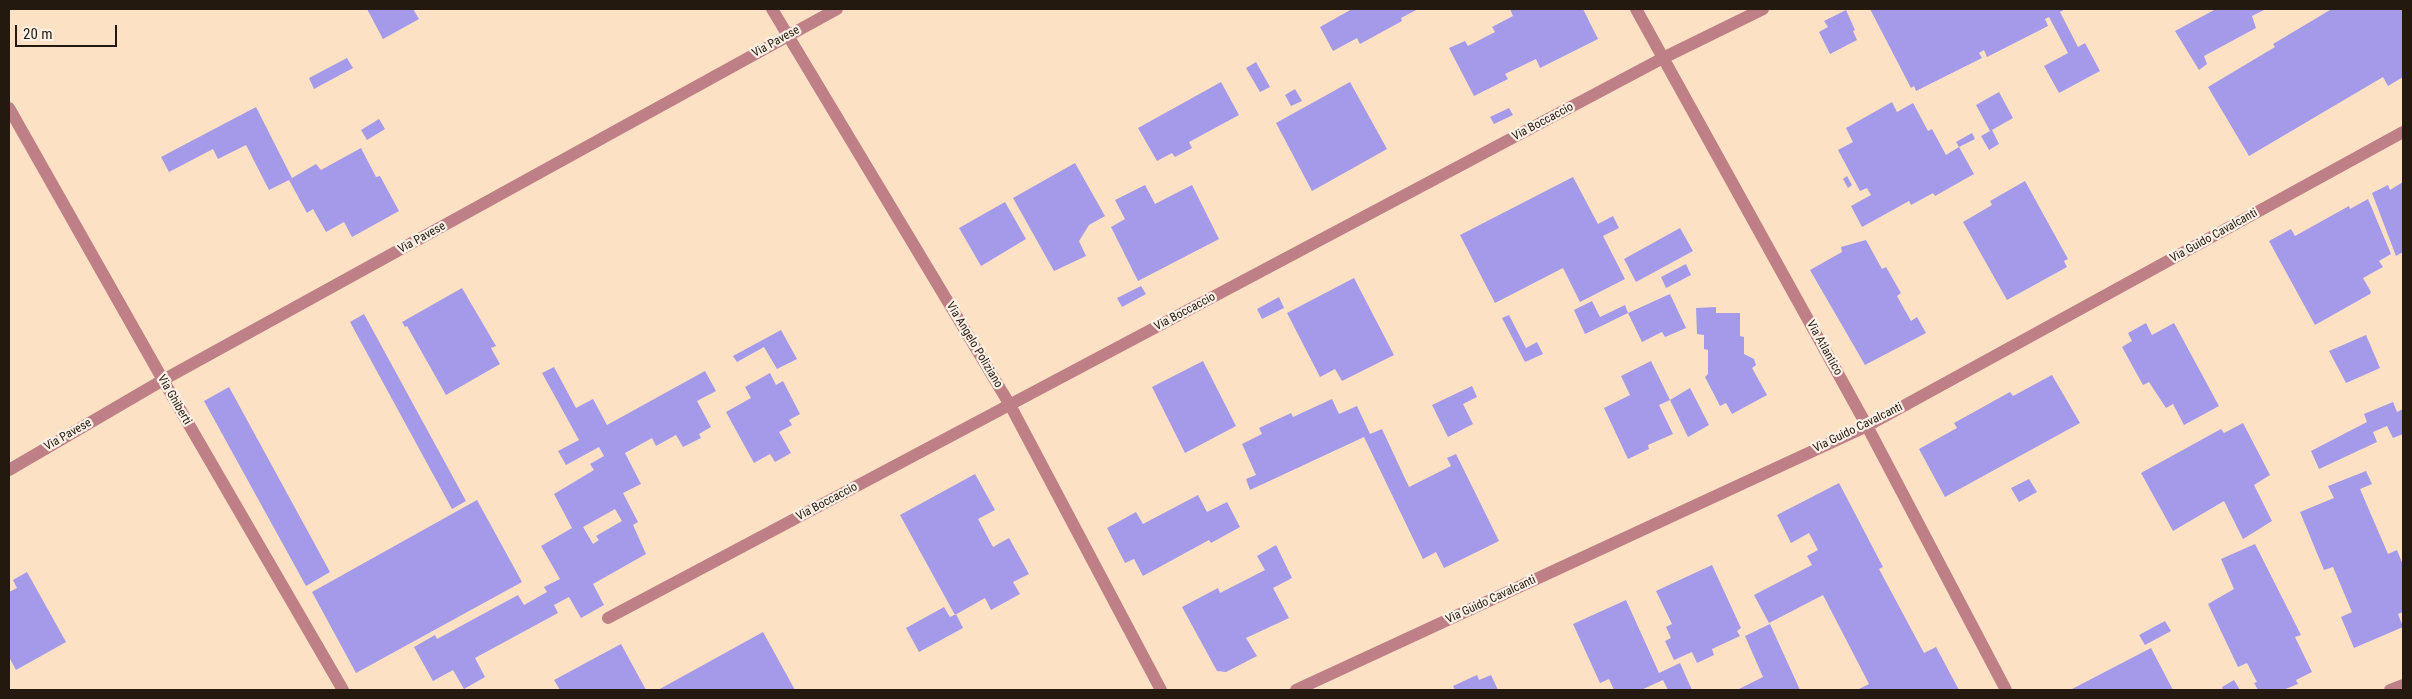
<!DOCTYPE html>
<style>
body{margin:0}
#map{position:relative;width:2412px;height:699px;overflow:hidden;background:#fce1c4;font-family:"Roboto Condensed",sans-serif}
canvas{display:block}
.frame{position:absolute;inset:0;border:10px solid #23190e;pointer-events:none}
.scale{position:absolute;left:15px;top:25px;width:102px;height:22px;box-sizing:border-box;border:2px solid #23190e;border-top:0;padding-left:6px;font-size:15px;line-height:18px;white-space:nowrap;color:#23190e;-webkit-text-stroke:4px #fcf1e6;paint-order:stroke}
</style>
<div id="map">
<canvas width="2412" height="699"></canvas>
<div class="frame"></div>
<div class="scale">20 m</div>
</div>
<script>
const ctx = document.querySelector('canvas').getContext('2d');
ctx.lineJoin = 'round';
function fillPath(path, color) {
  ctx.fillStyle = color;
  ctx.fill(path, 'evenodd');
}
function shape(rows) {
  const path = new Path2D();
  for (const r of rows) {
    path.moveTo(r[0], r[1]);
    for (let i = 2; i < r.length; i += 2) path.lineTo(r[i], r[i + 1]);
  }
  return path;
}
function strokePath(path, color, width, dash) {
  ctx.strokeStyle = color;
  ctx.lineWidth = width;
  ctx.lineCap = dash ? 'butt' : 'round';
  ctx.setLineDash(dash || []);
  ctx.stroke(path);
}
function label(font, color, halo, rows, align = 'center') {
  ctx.font = font + ' "Roboto Condensed",sans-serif';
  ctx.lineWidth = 4.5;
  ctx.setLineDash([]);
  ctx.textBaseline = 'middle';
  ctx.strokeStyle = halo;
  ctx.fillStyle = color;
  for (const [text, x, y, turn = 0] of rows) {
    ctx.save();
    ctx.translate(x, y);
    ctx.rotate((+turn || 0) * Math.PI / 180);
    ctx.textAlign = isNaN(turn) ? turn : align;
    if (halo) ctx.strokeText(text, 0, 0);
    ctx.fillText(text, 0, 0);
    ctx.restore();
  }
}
fillPath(shape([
 [367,9,413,9,419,19,383,39],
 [1352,9,1418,9,1401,18,1402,21,1360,44,1357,38,1333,51,1320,27],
 [1510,9,1583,9,1598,39,1540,68,1536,59,1505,74,1508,79,1474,96,1449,48,1465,41,1468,46,1495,32,1492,27,1513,16],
 [1870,9,2065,9,2060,12,2078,47,2085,43,2100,71,2059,93,2044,66,2068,53,2049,17,2045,19,2048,26,1987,57,1984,50,1979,53,1982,58,1916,91,1914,86,1911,88],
 [2216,9,2266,9,2252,16,2256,28,2204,56,2207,64,2199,70,2175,31],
 [2329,9,2403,9,2403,77,2388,86,2383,77,2249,156,2208,87,2275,47,2273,44,2330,10],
 [1846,10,1855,30,1853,31,1857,40,1830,54,1819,32,1828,27,1824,21],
 [347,58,353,68,314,89,309,78],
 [1256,62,1270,87,1260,92,1246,68],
 [1221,82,1239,115,1189,142,1192,148,1175,157,1172,153,1157,161,1138,128],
 [1350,82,1387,149,1312,191,1276,123],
 [1295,89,1302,101,1291,106,1285,95],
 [1999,92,2013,118,1992,130,1999,144,1989,150,1981,136,1990,131,1976,105],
 [1892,102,1897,112,1913,103,1928,131,1932,129,1946,155,1959,147,1974,174,1935,196,1933,193,1911,205,1909,201,1862,227,1851,206,1871,195,1867,188,1860,191,1838,150,1853,142,1846,128],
 [256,107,292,178,316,164,321,170,361,148,376,177,380,176,399,211,352,237,344,222,326,232,313,209,307,213,289,180,269,190,246,145,218,159,213,149,169,172,161,157],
 [1509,108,1513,115,1494,124,1490,117],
 [379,119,385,129,367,140,361,130],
 [1972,133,1975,139,1959,147,1956,142],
 [1075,163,1105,216,1089,225,1079,241,1086,256,1054,271,1013,198],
 [1847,176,1852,185,1848,188,1843,179],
 [1573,177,1598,224,1613,216,1619,228,1603,236,1625,279,1580,302,1563,268,1495,303,1460,235],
 [2025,181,2068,259,2064,261,2067,267,2007,300,1963,222,1992,205,1990,201],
 [2403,182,2403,252,2396,256,2372,193,2388,185,2390,190],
 [1145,185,1155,204,1192,185,1219,239,1138,281,1111,227,1125,219,1115,200],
 [2368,199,2391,254,2379,261,2383,267,2363,278,2371,292,2370,294,2315,325,2269,241,2291,229,2295,236,2349,206,2350,209],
 [1005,202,1026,239,981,266,959,228],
 [1680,228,1693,251,1636,282,1624,259],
 [1866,240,1882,269,1886,267,1901,293,1897,296,1911,321,1917,317,1926,333,1865,365,1810,270,1842,252,1841,247],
 [1686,264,1691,275,1666,288,1661,277],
 [1354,278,1394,355,1342,381,1335,369,1320,377,1287,313],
 [1141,286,1146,294,1122,307,1117,298],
 [462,288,496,346,491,348,500,364,446,395,407,326,405,327,402,322],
 [1670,294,1686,328,1665,337,1662,332,1642,342,1628,313],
 [1279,297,1284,308,1262,319,1257,309],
 [1592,301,1600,317,1625,305,1628,313,1585,334,1574,310],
 [1716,307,1716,313,1740,313,1740,336,1744,337,1744,354,1754,359,1756,365,1752,368,1767,395,1732,414,1726,403,1720,406,1705,377,1708,374,1708,350,1704,349,1704,335,1697,334,1696,308],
 [364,314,466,501,452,509,350,322],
 [1509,315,1526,348,1537,342,1543,354,1525,362,1502,318],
 [2146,323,2152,335,2174,323,2219,406,2184,425,2173,404,2166,408,2149,382,2143,385,2122,347,2132,341,2128,333],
 [781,330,797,359,777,369,764,347,737,362,733,356],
 [2366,335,2380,368,2346,383,2329,351],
 [1203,361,1236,426,1185,453,1152,387],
 [1651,361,1670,400,1659,405,1673,434,1648,445,1649,449,1628,459,1604,408,1630,395,1621,376],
 [554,367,576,408,593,399,607,425,705,371,716,391,697,401,711,427,699,434,701,438,683,447,676,435,656,446,652,438,625,453,641,484,623,493,638,522,633,525,646,554,593,584,604,605,581,618,569,597,554,605,558,613,475,658,485,677,464,689,453,670,433,681,414,647,435,635,437,639,518,595,524,605,547,592,544,587,560,579,541,546,572,528,554,494,594,470,590,464,604,456,599,447,566,465,558,451,579,440,542,373],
 [615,509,622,521,596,536,599,540,593,544,583,527],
 [770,373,776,385,783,381,800,414,789,420,792,425,779,432,791,453,775,462,770,454,754,463,726,412,751,398,745,387],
 [2052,375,2080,423,1945,497,1919,449,1957,428,1954,423,2010,392,2013,396],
 [1472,386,1477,397,1463,404,1473,424,1448,437,1432,405],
 [229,387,330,572,306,586,204,401],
 [1690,388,1709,425,1688,437,1670,400],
 [1332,399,1339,414,1357,406,1370,434,1382,429,1409,487,1451,466,1447,458,1456,454,1499,541,1444,568,1436,552,1423,559,1364,437,1250,490,1246,479,1256,475,1242,444,1262,434,1259,428,1291,413,1293,417],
 [2393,402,2397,412,2403,409,2403,434,2393,438,2387,426,2373,432,2377,442,2319,469,2311,451,2367,422,2364,414],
 [2243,423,2270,475,2254,485,2272,521,2243,539,2224,501,2173,531,2141,473,2221,429,2224,433],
 [2366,471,2372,484,2360,489,2388,554,2397,550,2403,565,2403,612,2398,614,2403,627,2354,648,2341,617,2352,612,2333,567,2324,570,2300,512,2334,498,2328,486],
 [975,474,995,510,978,519,993,547,1009,538,1029,574,1013,582,1020,594,991,610,985,598,955,615,900,515],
 [2029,479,2037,492,2019,502,2011,488],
 [1839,483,1883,567,1879,569,1924,653,1936,647,1959,690,1857,690,1869,684,1823,595,1769,623,1754,595,1812,565,1807,556,1818,550,1809,533,1791,543,1777,515],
 [1198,495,1207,512,1227,502,1240,527,1211,543,1209,540,1143,576,1134,559,1125,563,1107,528,1136,512,1143,524],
 [477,500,522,582,356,673,312,592],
 [2255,544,2301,635,2295,637,2312,672,2296,680,2298,684,2283,690,2258,690,2254,683,2257,682,2247,663,2238,667,2208,604,2234,589,2221,559],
 [1276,545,1292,578,1273,588,1289,618,1246,638,1257,656,1226,672,1217,671,1182,607,1218,588,1220,593,1265,570,1257,556],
 [1712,565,1741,628,1737,631,1740,636,1712,649,1714,655,1697,663,1692,652,1674,660,1665,641,1671,638,1666,627,1672,624,1656,591],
 [27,572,66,642,16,670,9,657,9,592,17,588,13,580],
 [1626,600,1659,673,1680,663,1692,690,1668,690,1663,680,1641,690,1614,690,1609,679,1600,683,1573,624],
 [944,607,950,617,956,614,963,628,919,652,906,628],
 [2165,621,2171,631,2145,645,2139,635],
 [1770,624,1800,690,1739,690,1739,689,1763,677,1745,636],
 [763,632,795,690,658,690],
 [621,644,646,690,560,690,554,680],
 [2151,648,2173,690,2070,690],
 [1477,675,1479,680,1491,675,1498,690,1455,690,1453,686],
 [2234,680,2240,690,2223,690,2222,687]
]), '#a49ae9');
strokePath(shape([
 [772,9,1010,405,1161,690],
 [1636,9,1867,426,2006,690],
 [9,108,163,380,343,690],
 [9,470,163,380,837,9],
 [608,618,1663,58,1763,9],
 [1296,690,1867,426,2403,132],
 [2390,690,2403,685]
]), '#be7f87', 12);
label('12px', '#23190e', '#fcf1e6', [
 ["Via Pavese",776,42,-29],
 ["Via Boccaccio",1543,122,-28],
 ["Via Guido Cavalcanti",2214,236,-29],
 ["Via Pavese",422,238,-29],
 ["Via Boccaccio",1185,312,-28],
 ["Via Angelo Poliziano",974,345,59],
 ["Via Atlantico",1824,348,61],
 ["Via Ghiberti",174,400,60],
 ["Via Guido Cavalcanti",1858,428,-26],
 ["Via Pavese",68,435,-30],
 ["Via Boccaccio",827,502,-28],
 ["Via Guido Cavalcanti",1491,600,-25]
]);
</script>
